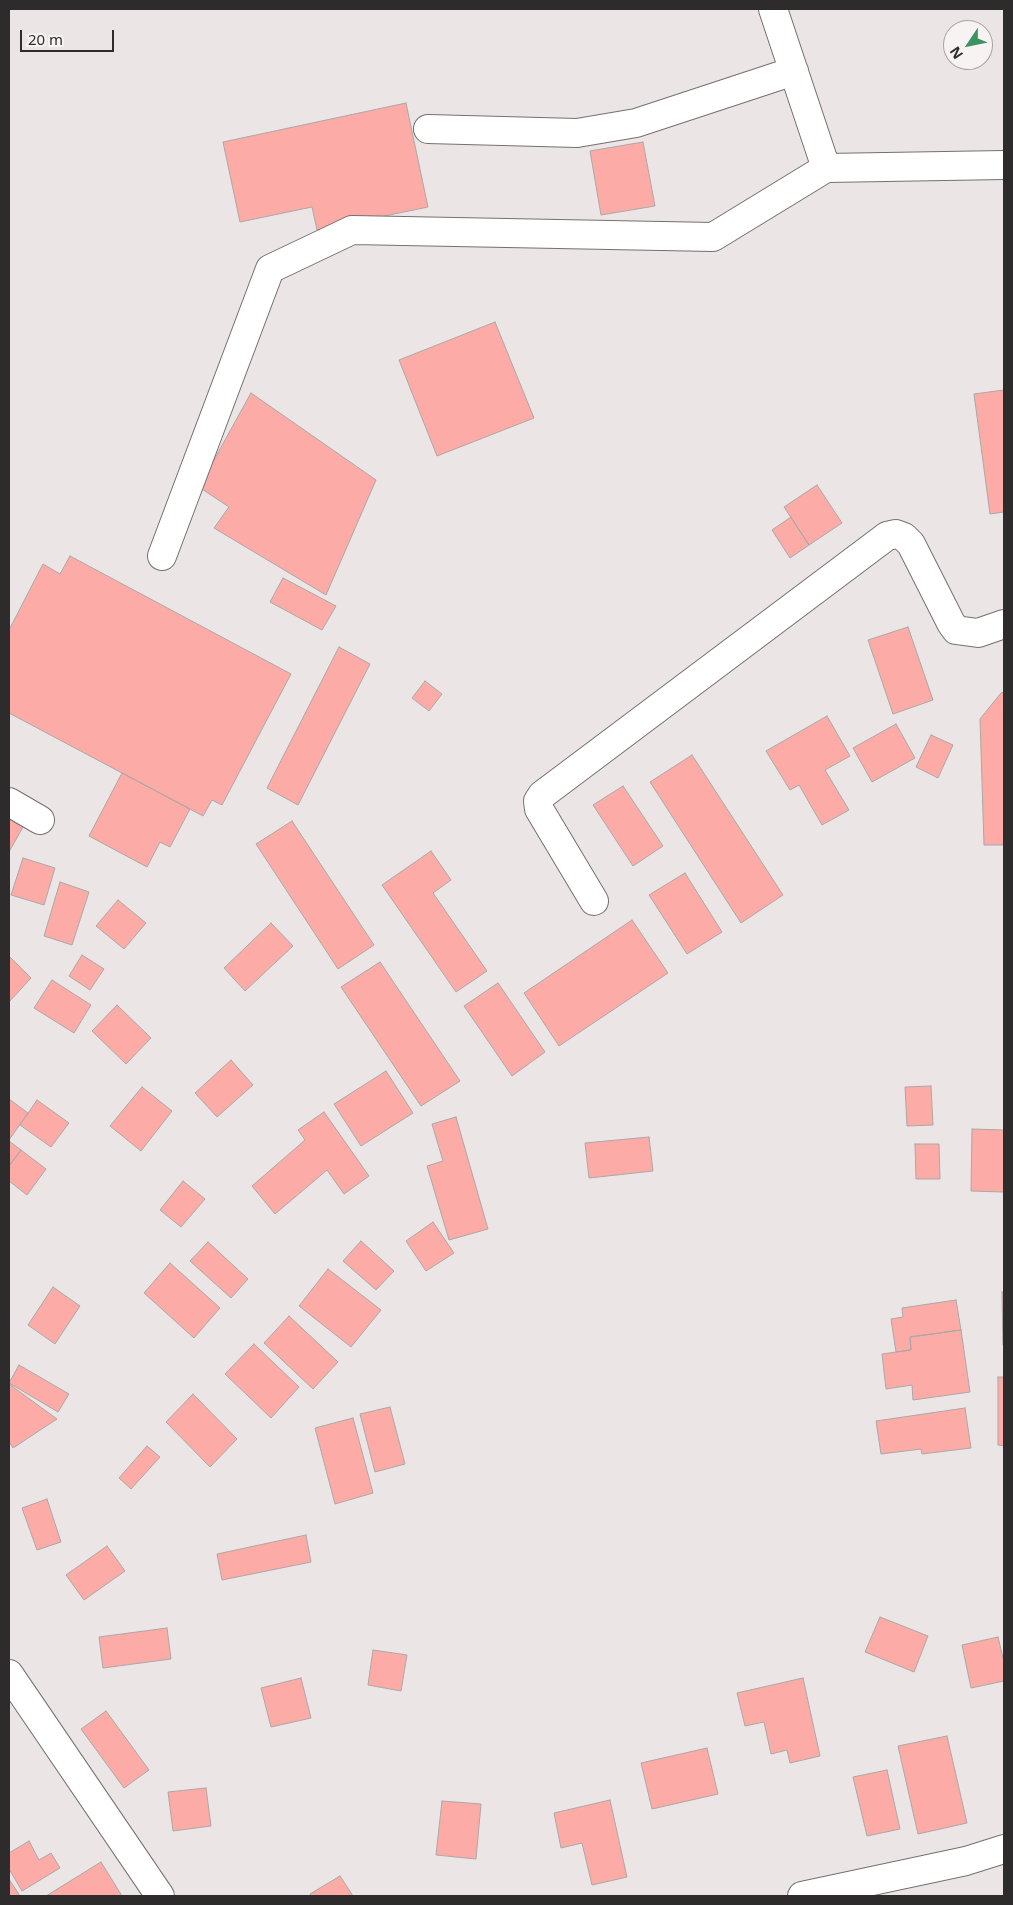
<!DOCTYPE html>
<style>
body{margin:0}
#map{position:relative;width:1013px;height:1905px;overflow:hidden;background:#ebe6e5;font-family:"Noto Sans",sans-serif}
canvas{display:block}
.frame{position:absolute;inset:0;border:10px solid #2d2b2b;pointer-events:none}
.north{position:absolute;left:943px;top:20px;width:50px;height:50px;box-sizing:border-box;background:#f8f3f3;border:1px solid #a7a3a3;border-radius:50%;rotate:236deg;font-size:14px;font-weight:700;line-height:20px;text-align:center;color:#2d2b2b}
.north::after{content:'';display:block;margin:auto;width:18px;height:22px;background:#3d9163;clip-path:polygon(50% 0,100% 100%,50% 72%,0 100%)}
.scale{position:absolute;left:20px;top:30px;width:94px;height:22px;box-sizing:border-box;border:2px solid #2d2b2b;border-top:0;padding-left:6px;font-size:15px;line-height:18px;white-space:nowrap;color:#2d2b2b;-webkit-text-stroke:4px #f8f3f3;paint-order:stroke}
</style>
<div id="map">
<canvas width="1013" height="1905"></canvas>
<div class="frame"></div>
<div class="north">N</div>
<div class="scale">20 m</div>
</div>
<script>
const ctx = document.querySelector('canvas').getContext('2d');
ctx.lineJoin = 'round';
function fillPath(path, color) {
  ctx.fillStyle = color;
  ctx.fill(path, 'evenodd');
}
function shape(rows) {
  const path = new Path2D();
  for (const r of rows) {
    path.moveTo(r[0], r[1]);
    for (let i = 2; i < r.length; i += 2) path.lineTo(r[i], r[i + 1]);
  }
  return path;
}
function strokePath(path, color, width, dash) {
  ctx.strokeStyle = color;
  ctx.lineWidth = width;
  ctx.lineCap = dash ? 'butt' : 'round';
  ctx.setLineDash(dash || []);
  ctx.stroke(path);
}
const building = shape([
 [406,103,428,207,317,230,312,207,240,222,223,142,406,103],
 [643,142,655,206,601,215,590,151,643,142],
 [495,322,534,418,437,456,399,360,495,322],
 [1004,390,1004,512,990,514,974,394,1004,390],
 [251,393,376,480,326,595,214,528,229,507,199,487,251,393],
 [817,485,842,523,809,545,784,507,817,485],
 [791,517,809,545,790,558,772,530,791,517],
 [70,556,291,674,222,805,212,800,203,816,9,713,9,630,43,564,60,574,70,556],
 [283,578,336,606,322,630,270,602,283,578],
 [908,627,933,700,893,714,868,640,908,627],
 [339,647,370,664,298,805,267,788,339,647],
 [425,681,442,694,429,711,412,698,425,681],
 [1004,692,1004,845,984,845,980,719,1001,693,1004,692],
 [827,716,850,756,825,770,849,810,822,825,799,785,790,790,766,751,827,716],
 [896,724,915,758,872,782,853,748,896,724],
 [931,735,953,745,938,778,916,767,931,735],
 [692,755,783,895,741,923,650,782,692,755],
 [122,773,190,809,170,847,160,842,147,867,89,836,122,773],
 [623,786,663,846,633,866,593,805,623,786],
 [9,819,23,827,9,852,9,819],
 [292,821,374,945,338,969,256,844,292,821],
 [431,851,451,880,433,893,487,971,456,992,382,885,431,851],
 [23,858,55,868,44,905,11,895,23,858],
 [685,873,722,932,687,954,649,895,685,873],
 [60,882,89,892,72,945,44,936,60,882],
 [118,900,146,923,124,949,96,926,118,900],
 [632,920,668,973,559,1046,524,993,632,920],
 [271,923,293,946,245,991,224,968,271,923],
 [82,955,104,969,90,990,69,976,82,955],
 [9,956,31,978,9,1002,9,956],
 [380,962,460,1081,421,1106,341,987,380,962],
 [52,980,91,1005,74,1033,34,1008,52,980],
 [498,983,545,1052,512,1076,464,1006,498,983],
 [117,1005,151,1038,126,1064,92,1031,117,1005],
 [231,1060,253,1085,217,1117,195,1093,231,1060],
 [386,1071,413,1113,361,1146,334,1104,386,1071],
 [931,1086,933,1125,907,1126,905,1087,931,1086],
 [142,1087,172,1111,141,1151,110,1126,142,1087],
 [9,1099,28,1113,9,1140,9,1099],
 [37,1100,69,1123,51,1147,20,1125,37,1100],
 [324,1112,369,1176,344,1194,327,1170,275,1214,252,1186,305,1140,298,1130,324,1112],
 [456,1117,488,1229,449,1240,427,1166,443,1161,432,1124,456,1117],
 [972,1129,1004,1130,1004,1192,971,1191,972,1129],
 [649,1137,653,1171,589,1178,585,1143,649,1137],
 [9,1141,21,1150,9,1166,9,1141],
 [915,1144,939,1144,940,1179,916,1179,915,1144],
 [21,1150,46,1169,27,1195,9,1181,9,1166,21,1150],
 [183,1181,205,1199,181,1227,160,1210,183,1181],
 [433,1222,454,1253,426,1271,406,1241,433,1222],
 [361,1241,394,1271,376,1290,343,1261,361,1241],
 [208,1242,248,1279,231,1298,190,1261,208,1242],
 [170,1263,220,1308,194,1338,144,1293,170,1263],
 [328,1269,381,1310,351,1347,299,1306,328,1269],
 [53,1287,80,1306,55,1344,28,1325,53,1287],
 [1002,1292,1004,1292,1004,1345,1003,1345,1002,1292],
 [956,1300,961,1330,910,1337,911,1350,896,1352,891,1319,903,1317,902,1308,956,1300],
 [289,1316,338,1362,313,1389,264,1343,289,1316],
 [961,1330,970,1392,913,1400,912,1385,886,1389,882,1354,911,1350,910,1337,961,1330],
 [254,1344,299,1387,271,1418,225,1374,254,1344],
 [19,1365,69,1394,58,1412,9,1383,19,1365],
 [998,1377,1004,1377,1004,1446,998,1445,998,1377],
 [9,1384,57,1419,13,1448,9,1442,9,1384],
 [193,1394,237,1439,210,1467,166,1422,193,1394],
 [390,1407,405,1464,375,1472,360,1414,390,1407],
 [965,1408,971,1448,922,1454,921,1449,881,1454,876,1421,965,1408],
 [353,1418,373,1493,335,1504,315,1428,353,1418],
 [147,1446,160,1457,131,1489,119,1478,147,1446],
 [47,1499,61,1542,37,1550,22,1508,47,1499],
 [306,1535,311,1562,222,1580,217,1554,306,1535],
 [107,1546,125,1571,84,1600,66,1575,107,1546],
 [880,1617,928,1636,914,1672,865,1652,880,1617],
 [167,1628,171,1659,103,1668,99,1637,167,1628],
 [998,1637,1004,1662,1004,1681,971,1688,962,1645,998,1637],
 [373,1650,407,1655,401,1691,368,1685,373,1650],
 [301,1678,311,1718,271,1727,261,1688,301,1678],
 [803,1678,820,1756,790,1763,787,1750,771,1754,764,1722,745,1726,737,1693,803,1678],
 [106,1711,149,1770,124,1788,81,1729,106,1711],
 [947,1736,967,1823,918,1834,898,1746,947,1736],
 [707,1748,718,1794,652,1809,641,1763,707,1748],
 [887,1770,900,1829,867,1836,853,1777,887,1770],
 [206,1788,211,1826,173,1831,168,1792,206,1788],
 [610,1800,627,1877,592,1885,582,1843,561,1848,554,1813,610,1800],
 [442,1801,481,1804,476,1859,436,1855,442,1801],
 [29,1841,39,1860,51,1853,60,1868,22,1891,9,1869,9,1853,29,1841],
 [101,1862,122,1896,46,1896,101,1862],
 [340,1876,353,1896,311,1896,310,1894,340,1876],
 [9,1879,20,1896,9,1896,9,1879]
]);
fillPath(building, '#fcaba7');
strokePath(building, '#aba7a6', 1);
const minor = shape([
 [773,9,826,168],
 [428,129,577,133,636,123,794,71],
 [162,556,270,269,352,230,713,237,826,168,1004,165],
 [9,802,40,820],
 [594,901,539,809,538,801,542,795,887,536,896,534,904,537,911,544,951,623,956,630,978,633,1004,624],
 [9,1674,160,1896],
 [802,1896,966,1861,1004,1849]
]);
strokePath(minor, '#757070', 30);
strokePath(minor, '#fff', 28);
</script>
